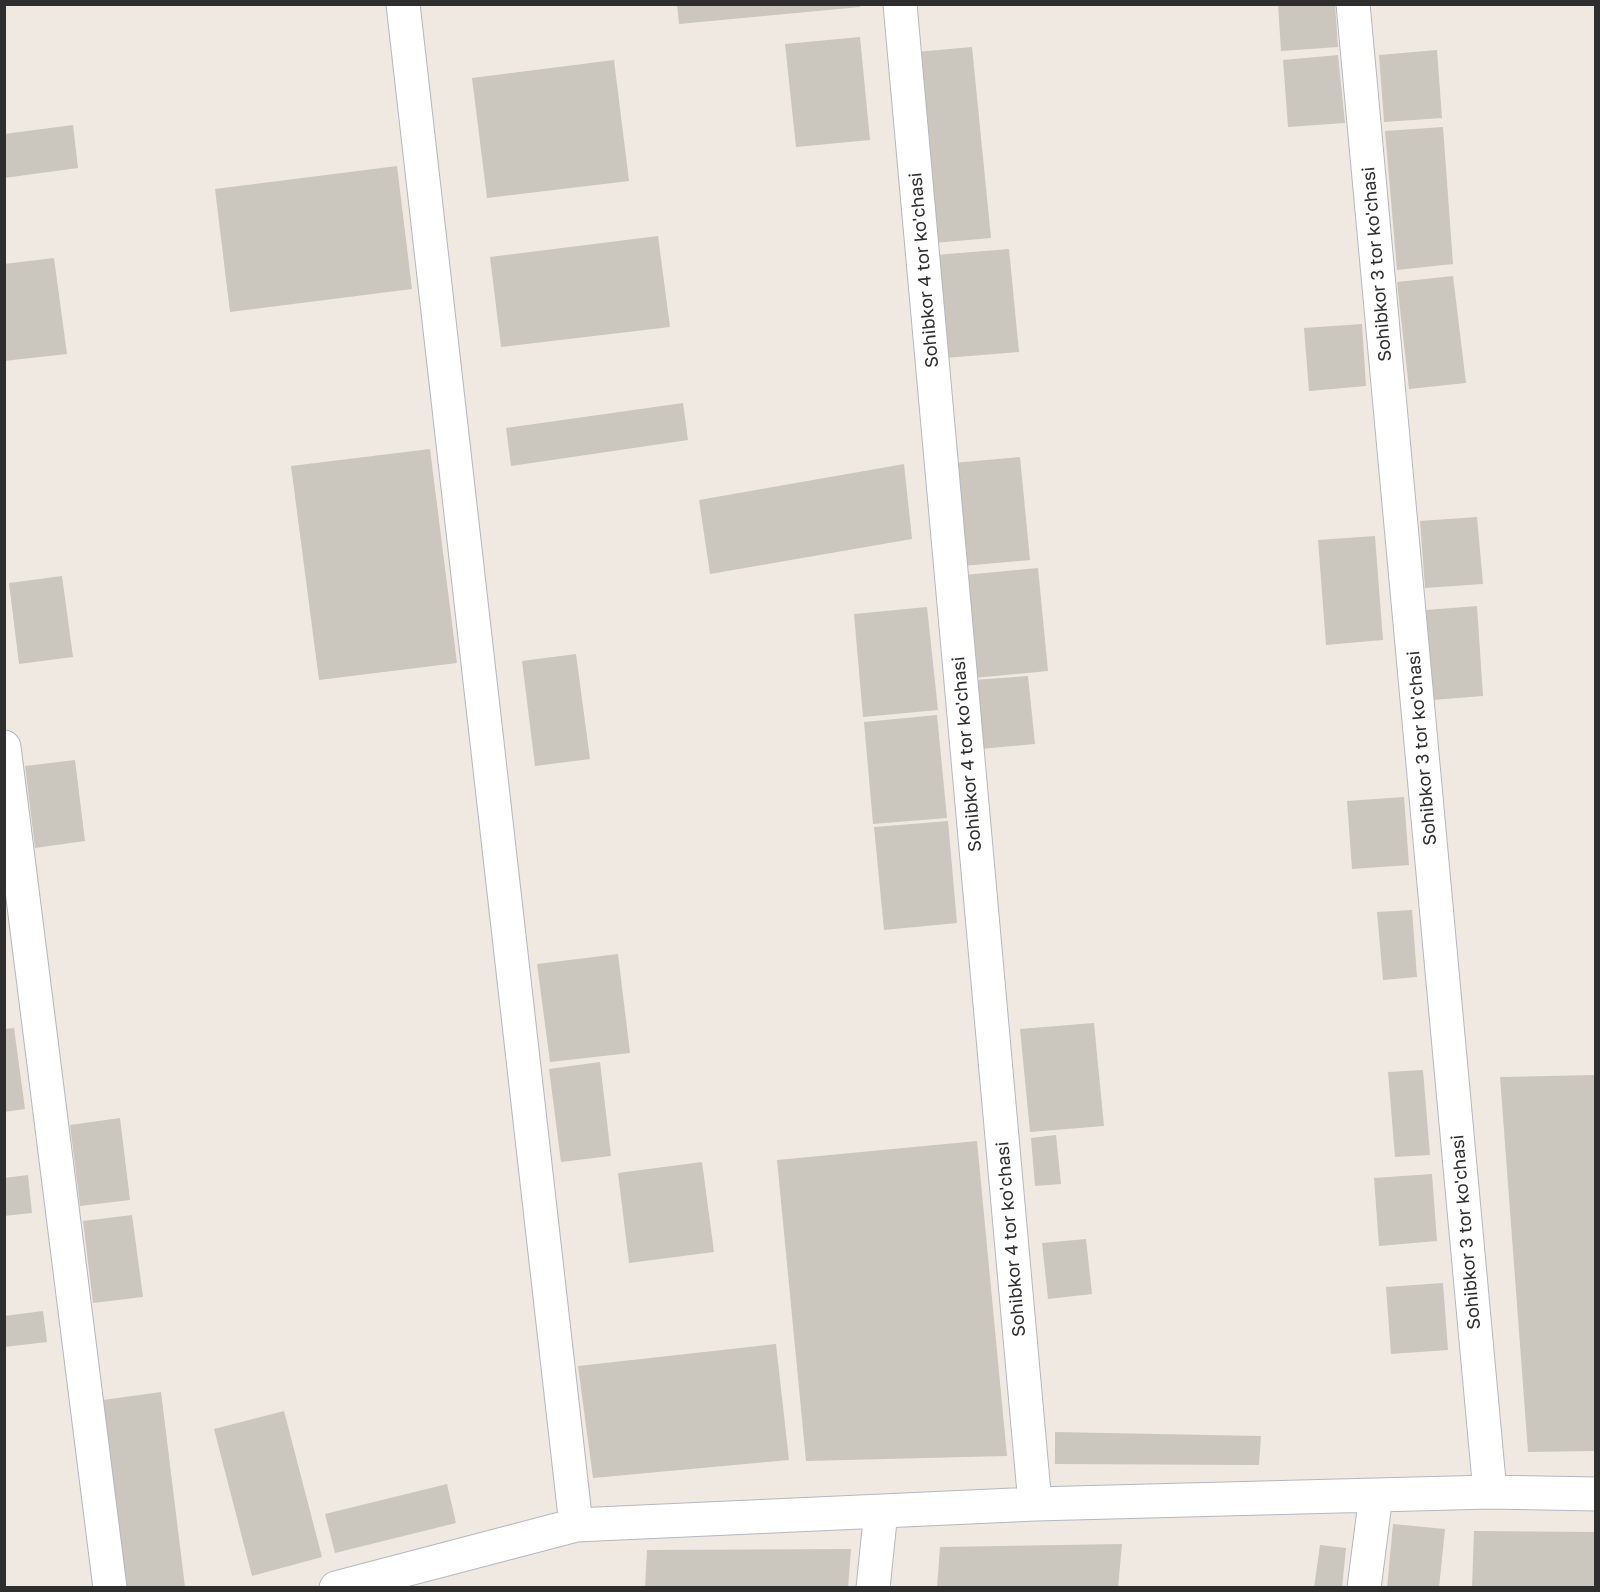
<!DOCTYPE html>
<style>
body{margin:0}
#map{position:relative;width:1600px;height:1592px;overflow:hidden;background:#efe9e1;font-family:"Golos Text",sans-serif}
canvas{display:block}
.frame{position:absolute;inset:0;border:6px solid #2e2e2e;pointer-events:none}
</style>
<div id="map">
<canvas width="1600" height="1592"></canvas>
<div class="frame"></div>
</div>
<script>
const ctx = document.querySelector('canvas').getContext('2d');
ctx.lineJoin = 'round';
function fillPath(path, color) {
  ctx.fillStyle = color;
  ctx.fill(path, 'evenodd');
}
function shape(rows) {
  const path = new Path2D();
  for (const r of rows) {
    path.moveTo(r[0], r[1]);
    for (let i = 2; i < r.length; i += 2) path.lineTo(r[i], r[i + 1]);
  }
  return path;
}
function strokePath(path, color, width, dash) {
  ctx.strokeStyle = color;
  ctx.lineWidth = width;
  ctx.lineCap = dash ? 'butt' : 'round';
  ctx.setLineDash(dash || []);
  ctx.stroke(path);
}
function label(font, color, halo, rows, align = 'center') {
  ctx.font = font + ' "Golos Text",sans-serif';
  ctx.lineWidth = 5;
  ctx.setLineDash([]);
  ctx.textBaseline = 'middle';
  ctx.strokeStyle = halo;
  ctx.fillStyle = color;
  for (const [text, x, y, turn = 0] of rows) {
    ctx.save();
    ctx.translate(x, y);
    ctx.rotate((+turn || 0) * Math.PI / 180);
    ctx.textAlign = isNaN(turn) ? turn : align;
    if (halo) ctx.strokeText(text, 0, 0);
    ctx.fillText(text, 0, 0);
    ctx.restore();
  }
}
fillPath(shape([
 [677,4,860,4,860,7,679,24],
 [1278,4,1335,4,1338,47,1281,51],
 [860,37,870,140,796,147,785,44],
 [972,47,991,238,934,243,916,52],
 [1437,50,1442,118,1384,122,1379,55],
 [1338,55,1345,123,1288,127,1283,60],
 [614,60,629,181,487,198,472,78],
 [73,125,78,168,4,178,4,134],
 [1443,127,1453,264,1397,270,1385,131],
 [397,166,412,289,230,312,215,189],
 [658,236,670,327,501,347,490,257],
 [1009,249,1019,352,945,358,935,255],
 [54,258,67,354,4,361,4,264],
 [1453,276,1466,383,1409,389,1397,282],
 [1362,324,1366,386,1309,391,1304,328],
 [683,403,688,440,511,466,506,428],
 [430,449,457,663,319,680,291,466],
 [1020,457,1030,560,963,566,953,463],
 [904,464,912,539,710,574,699,500],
 [1477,517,1483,584,1425,588,1420,521],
 [1375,536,1383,640,1326,645,1318,540],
 [1038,568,1048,671,974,678,964,575],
 [62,576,73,657,19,664,9,583],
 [1477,606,1483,696,1433,700,1426,610],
 [927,607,938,710,863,717,854,614],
 [576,654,590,759,535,766,522,661],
 [1028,676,1035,744,980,749,974,680],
 [937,715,947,818,873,824,864,722],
 [75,760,85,841,35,848,25,766],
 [1404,797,1409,865,1352,869,1347,801],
 [948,821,957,923,884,930,874,827],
 [1412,910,1417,977,1383,980,1377,912],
 [618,954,630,1053,550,1062,537,964],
 [1094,1023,1104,1126,1030,1132,1020,1029],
 [14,1028,25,1109,4,1112,4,1029],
 [600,1062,611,1156,561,1162,549,1069],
 [1423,1070,1430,1155,1395,1157,1388,1072],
 [1596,1075,1596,1451,1528,1452,1500,1077],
 [120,1118,130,1200,80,1206,70,1125],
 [1056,1135,1061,1184,1035,1186,1031,1138],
 [977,1141,1007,1456,806,1461,777,1160],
 [702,1162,714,1252,629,1263,618,1173],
 [1432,1174,1437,1241,1379,1246,1374,1178],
 [28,1175,32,1213,4,1216,4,1178],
 [132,1215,143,1297,93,1303,83,1221],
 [1086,1239,1092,1294,1048,1299,1042,1243],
 [1443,1283,1448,1350,1391,1354,1386,1287],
 [43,1311,47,1342,4,1347,4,1316],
 [776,1344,789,1460,593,1478,578,1366],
 [161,1392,185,1587,126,1588,103,1400],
 [284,1411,322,1557,252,1576,214,1429],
 [1055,1432,1261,1436,1259,1465,1055,1464],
 [447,1484,456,1523,335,1553,325,1514],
 [1393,1524,1445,1529,1439,1588,1387,1588],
 [1474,1531,1596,1532,1596,1588,1472,1588],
 [1122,1544,1118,1588,937,1588,940,1547],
 [1320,1545,1346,1548,1342,1588,1314,1588],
 [851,1549,848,1588,645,1588,647,1550]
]), '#cbc7bf');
const street = shape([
 [403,4,576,1525],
 [900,4,1035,1504],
 [1353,4,1490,1492],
 [4,747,110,1588],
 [336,1588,576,1525,1035,1504,1490,1492,1596,1494],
 [873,1588,881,1511],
 [1364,1588,1376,1495]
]);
strokePath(street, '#b4b7c1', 35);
strokePath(street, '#fff', 33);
label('18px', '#2e2e2e', '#fff', [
 ["Sohibkor 3 tor ko'chasi",1377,264,-95],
 ["Sohibkor 4 tor ko'chasi",924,270,-95],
 ["Sohibkor 3 tor ko'chasi",1422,748,-95],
 ["Sohibkor 4 tor ko'chasi",967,754,-95],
 ["Sohibkor 3 tor ko'chasi",1466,1232,-95],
 ["Sohibkor 4 tor ko'chasi",1011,1239,-95]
]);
</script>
